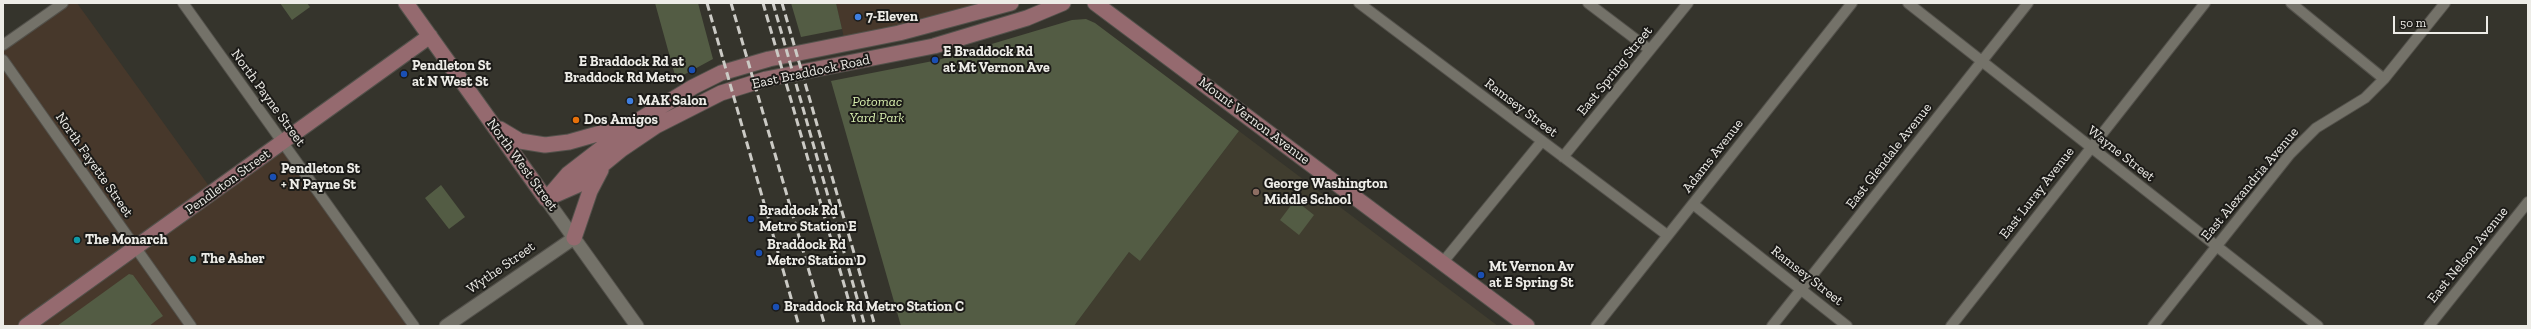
<!DOCTYPE html>
<style>
body{margin:0}
#map{position:relative;width:2531px;height:329px;overflow:hidden;background:#35342c;font-family:"Zilla Slab",serif}
canvas{display:block}
.frame{position:absolute;inset:0;border:4px solid #edece7;pointer-events:none}
.scale{position:absolute;left:2393px;top:16px;width:95px;height:18px;box-sizing:border-box;border:2px solid #edece7;border-top:0;padding-left:5px;font-size:12px;line-height:14px;white-space:nowrap;color:#edece7;-webkit-text-stroke:3px #1c1b18;paint-order:stroke}
</style>
<div id="map">
<canvas width="2531" height="329"></canvas>
<div class="frame"></div>
<div class="scale">50 m</div>
</div>
<script>
const ctx = document.querySelector('canvas').getContext('2d');
ctx.lineJoin = 'round';
function fillPath(path, color) {
  ctx.fillStyle = color;
  ctx.fill(path, 'evenodd');
}
function shape(rows) {
  const path = new Path2D();
  for (const r of rows) {
    path.moveTo(r[0], r[1]);
    for (let i = 2; i < r.length; i += 2) path.lineTo(r[i], r[i + 1]);
  }
  return path;
}
function strokePath(path, color, width, dash) {
  ctx.strokeStyle = color;
  ctx.lineWidth = width;
  ctx.lineCap = dash ? 'butt' : 'round';
  ctx.setLineDash(dash || []);
  ctx.stroke(path);
}
function label(font, color, halo, rows, align = 'center') {
  ctx.font = font + ' "Zilla Slab",serif';
  ctx.lineWidth = 4;
  ctx.setLineDash([]);
  ctx.textBaseline = 'middle';
  ctx.strokeStyle = halo;
  ctx.fillStyle = color;
  for (const [text, x, y, turn = 0] of rows) {
    ctx.save();
    ctx.translate(x, y);
    ctx.rotate((+turn || 0) * Math.PI / 180);
    ctx.textAlign = isNaN(turn) ? turn : align;
    if (halo) ctx.strokeText(text, 0, 0);
    ctx.fillText(text, 0, 0);
    ctx.restore();
  }
}
fillPath(shape([
 [65,3,77,3,214,193,284,143,414,326,3,326,3,47],
 [836,3,990,3,845,42]
]), '#47382b');
fillPath(shape([
 [1239,131,1498,326,1074,326,1129,252,1140,261]
]), '#403d2f');
fillPath(shape([
 [280,3,307,3,310,7,292,20],
 [655,3,698,3,713,59,676,79],
 [791,3,836,3,842,29,801,37],
 [1086,19,1095,23,1239,131,1140,261,1129,252,1074,326,901,326,831,81,938,60,1072,20],
 [441,185,465,217,449,229,425,198],
 [1295,200,1314,215,1299,235,1280,220],
 [129,274,133,275,163,316,157,320,149,326,57,326]
]), '#535c44');
const minor = shape([
 [183,3,414,326],
 [1359,3,1667,235],
 [1588,3,1650,50],
 [1908,3,2318,326],
 [2291,3,2384,79],
 [3,45,63,3],
 [3,60,191,326],
 [1563,157,1688,3],
 [1693,204,1847,326],
 [1443,262,1542,141],
 [1596,326,1852,3],
 [1772,326,2028,3],
 [1951,326,2205,3],
 [2153,326,2290,154,2316,128,2365,98,2384,79,2445,3],
 [2429,326,2528,202]
]);
const tertiary = shape([
 [546,199,637,326],
 [446,326,574,238]
]);
const secondary = shape([
 [406,3,546,199],
 [1095,3,1527,326],
 [500,129,520,141,545,145,569,142,622,127],
 [550,195,568,174,634,123,693,87,721,73,769,59,899,33,1011,3],
 [546,199,578,185,622,149,656,126,721,93,766,79,934,46,1027,18,1063,3],
 [574,238,590,191,601,170],
 [26,326,430,36]
]);
strokePath(minor, '#53514b', 12);
strokePath(tertiary, '#53514b', 15);
strokePath(secondary, '#53514b', 17);
strokePath(minor, '#747269', 10);
strokePath(tertiary, '#747269', 13);
strokePath(secondary, '#956a6f', 15);
strokePath(shape([
 [707,3,799,326],
 [731,3,825,326],
 [763,3,856,326],
 [773,3,865,326],
 [782,3,875,326]
]), '#cbcac5', 3, [8, 4]);
for (const [x, y, r, color] of [
 [858,17,4,"#3f7fe0"],
 [935,60,4,"#1a4fb4"],
 [692,70,4,"#1a4fb4"],
 [404,74,4,"#1a4fb4"],
 [630,101,4,"#3f7fe0"],
 [576,120,4,"#e8710a"],
 [273,177,4,"#1a4fb4"],
 [1256,192,4,"#8d6e63"],
 [751,219,4,"#1a4fb4"],
 [77,240,4,"#0f9aa8"],
 [759,253,4,"#1a4fb4"],
 [193,259,4,"#0f9aa8"],
 [1481,275,4,"#1a4fb4"],
 [776,307,4,"#1a4fb4"]
]) {
  const dot = new Path2D();
  dot.arc(x, y, r, 0, 2 * Math.PI);
  ctx.fillStyle = color;
  ctx.fill(dot);
  strokePath(dot, '#1c1b18', 1.5);
}
label('bold 14px', '#edece7', '#1c1b18', [
 ["7-Eleven",866,17],
 ["E Braddock Rd",943,52],
 ["at Mt Vernon Ave",943,68],
 ["E Braddock Rd at",684,62,"right"],
 ["Braddock Rd Metro",684,78,"right"],
 ["Pendleton St",412,66],
 ["at N West St",412,82],
 ["MAK Salon",638,101],
 ["Dos Amigos",584,120],
 ["Pendleton St",281,169],
 ["+ N Payne St",281,185],
 ["George Washington",1264,184],
 ["Middle School",1264,200],
 ["Braddock Rd",759,211],
 ["Metro Station E",759,227],
 ["The Monarch",85,240],
 ["Braddock Rd",767,245],
 ["Metro Station D",767,261],
 ["The Asher",201,259],
 ["Mt Vernon Av",1489,267],
 ["at E Spring St",1489,283],
 ["Braddock Rd Metro Station C",784,307]
], 'left');
label('14px', '#edece7', '#1c1b18', [
 ["East Spring Street",1615,71,-51],
 ["East Braddock Road",811,72,-12],
 ["North Payne Street",268,98,54],
 ["Ramsey Street",1521,108,37],
 ["Mount Vernon Avenue",1254,121,37],
 ["Wayne Street",2121,154,38],
 ["Adams Avenue",1713,156,-52],
 ["East Glendale Avenue",1889,156,-52],
 ["North Fayette Street",94,165,55],
 ["North West Street",522,165,54],
 ["Pendleton Street",228,182,-36],
 ["East Alexandria Avenue",2250,184,-50],
 ["East Luray Avenue",2037,193,-52],
 ["East Nelson Avenue",2468,255,-51],
 ["Wythe Street",501,268,-35],
 ["Ramsey Street",1807,276,38]
]);
label('italic 14px', '#d7eeae', '#1c1b18', [
 ["Potomac",877,102],
 ["Yard Park",877,118]
]);
</script>
